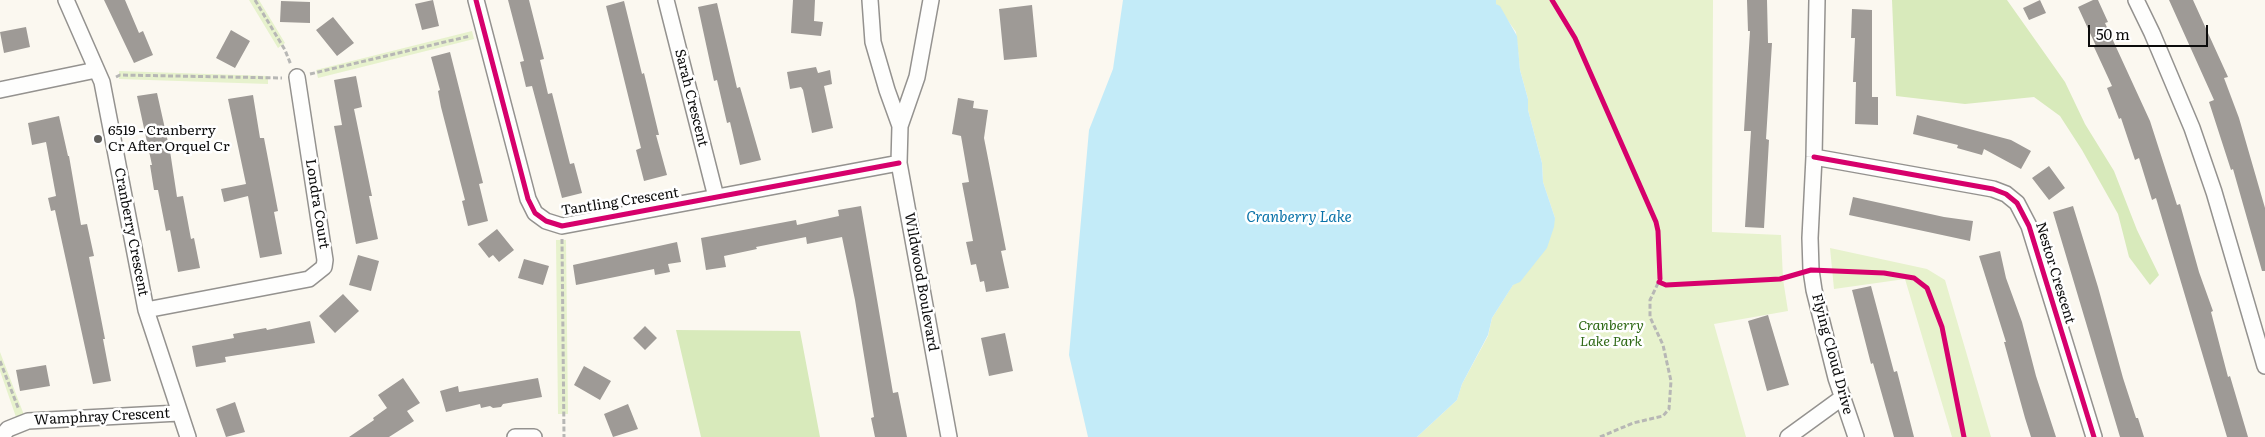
<!DOCTYPE html>
<style>
body{margin:0}
#map{position:relative;width:2265px;height:437px;overflow:hidden;background:#fbf8f0;font-family:Literata,serif}
canvas{display:block}
.scale{position:absolute;left:2088px;top:25px;width:120px;height:22px;box-sizing:border-box;border:2px solid #0c0c0c;border-top:0;padding-left:6px;font-size:15px;line-height:18px;white-space:nowrap;color:#0c0c0c;-webkit-text-stroke:4px #fff;paint-order:stroke}
</style>
<div id="map">
<canvas width="2265" height="437"></canvas>
<div class="scale">50 m</div>
</div>
<script>
const ctx = document.querySelector('canvas').getContext('2d');
ctx.lineJoin = 'round';
function fillPath(path, color) {
  ctx.fillStyle = color;
  ctx.fill(path, 'evenodd');
}
function shape(rows) {
  const path = new Path2D();
  for (const r of rows) {
    path.moveTo(r[0], r[1]);
    for (let i = 2; i < r.length; i += 2) path.lineTo(r[i], r[i + 1]);
  }
  return path;
}
function strokePath(path, color, width, dash) {
  ctx.strokeStyle = color;
  ctx.lineWidth = width;
  ctx.lineCap = dash ? 'butt' : 'round';
  ctx.setLineDash(dash || []);
  ctx.stroke(path);
}
function label(font, color, halo, rows, align = 'center') {
  ctx.font = font + ' Literata,serif';
  ctx.lineWidth = 5;
  ctx.setLineDash([]);
  ctx.textBaseline = 'middle';
  ctx.strokeStyle = halo;
  ctx.fillStyle = color;
  for (const [text, x, y, turn = 0] of rows) {
    ctx.save();
    ctx.translate(x, y);
    ctx.rotate((+turn || 0) * Math.PI / 180);
    ctx.textAlign = isNaN(turn) ? turn : align;
    if (halo) ctx.strokeText(text, 0, 0);
    ctx.fillText(text, 0, 0);
    ctx.restore();
  }
}
fillPath(shape([
 [249,0,259,0,285,43,278,48],
 [1496,0,1713,0,1712,232,1781,235,1783,279,1788,311,1714,324,1746,437,1417,437,1457,400,1462,384,1488,336,1492,318,1555,218,1543,182,1542,163,1528,110,1528,99,1520,70,1516,32,1496,4],
 [472,31,474,39,318,78,316,70],
 [119,71,268,76,268,84,119,79],
 [556,240,566,240,568,414,558,414],
 [1830,248,1927,269,1945,280,1991,437,1952,437,1905,279,1834,289],
 [0,352,24,415,16,417,0,371]
]), '#e7f2cd');
fillPath(shape([
 [1892,0,2007,0,2065,82,2085,124,2114,171,2137,230,2159,275,2150,285,2129,257,2118,214,2082,150,2060,116,2034,97,1965,104,1896,96],
 [676,330,800,331,820,437,701,437]
]), '#d8eabb');
fillPath(shape([
 [1123,0,1496,0,1496,4,1500,6,1517,36,1520,70,1528,99,1528,110,1542,163,1543,182,1555,218,1554,227,1547,248,1520,282,1513,285,1492,318,1488,335,1462,384,1457,400,1417,437,1088,437,1069,355,1089,130,1113,69]
]), '#c3ebf8');
fillPath(shape([
 [104,0,125,0,139,33,143,31,153,55,134,63],
 [433,0,439,26,422,30,415,4],
 [508,0,529,0,544,59,540,60,548,94,552,93,570,164,574,163,582,193,562,198,532,86,526,87,520,62,524,61],
 [793,0,815,0,814,21,823,22,821,36,791,33],
 [1747,0,1767,0,1768,43,1772,43,1766,139,1769,140,1764,228,1745,227,1751,131,1744,131,1750,31,1748,31],
 [2040,0,2046,13,2029,20,2023,8],
 [2093,0,2098,0,2108,22,2105,23,2150,121,2177,205,2180,204,2199,272,2213,311,2211,312,2228,377,2230,376,2248,437,2227,437,2156,198,2152,200,2139,158,2135,160,2121,118,2119,119,2107,88,2112,86,2094,47,2096,46,2078,7],
 [2169,0,2193,0,2228,77,2224,78,2239,118,2265,208,2265,271,2262,271,2233,169,2231,170,2209,102,2214,100],
 [281,1,310,2,310,23,280,22],
 [624,1,642,74,644,73,659,135,656,135,667,175,644,181,636,150,641,148,606,6],
 [717,3,737,88,740,87,761,160,740,165,730,122,727,123,717,80,714,81,698,7],
 [1032,5,1037,57,1004,60,999,9],
 [1852,9,1872,10,1872,97,1878,97,1878,125,1855,124,1856,82,1853,82,1855,38,1851,38],
 [333,17,354,43,337,56,316,30],
 [26,27,30,47,4,53,0,32],
 [231,30,250,41,235,68,216,58],
 [450,52,483,183,479,184,488,221,468,226,462,201,465,200,441,107,438,91,440,90,431,57],
 [816,67,818,73,830,70,832,84,824,86,833,128,812,133,803,90,801,87,790,89,787,72],
 [356,76,362,107,354,109,372,196,369,196,378,239,356,244,334,126,342,125,334,80],
 [157,93,170,151,177,197,183,196,191,239,194,238,200,268,178,272,170,230,166,231,158,190,154,190,150,165,152,165,137,96],
 [253,95,260,138,264,138,278,211,274,212,282,254,260,258,248,196,224,202,221,189,246,184,228,99],
 [958,98,974,101,973,108,988,110,984,138,1006,250,1001,251,1009,288,986,292,984,281,980,282,976,264,971,265,966,242,973,241,962,183,969,182,961,136,952,134],
 [1917,115,2011,140,2031,151,2021,169,1984,149,1982,155,1957,148,1958,145,1913,134],
 [59,116,68,156,69,156,81,225,87,224,94,256,89,257,105,339,103,339,111,381,93,384,55,210,51,211,48,198,56,196,46,142,32,145,28,123],
 [2049,166,2065,188,2049,200,2032,178],
 [1853,197,1944,217,1973,221,1970,241,1849,215],
 [861,206,893,393,898,392,907,437,875,437,871,418,874,417,855,300,842,237,807,244,806,237,756,247,757,249,724,256,726,267,706,270,701,238,796,220,797,225,839,216,838,210],
 [2073,206,2098,287,2123,378,2136,418,2138,418,2144,437,2120,437,2053,212],
 [497,229,514,250,499,262,493,255,489,258,478,244],
 [677,242,681,262,668,264,670,272,655,275,654,269,576,285,573,265],
 [2000,251,2006,278,2022,322,2036,376,2056,437,2031,437,2025,418,2004,342,2006,342,1979,256],
 [358,255,379,261,371,291,349,285],
 [524,259,549,266,543,285,518,278],
 [1871,286,1894,372,1897,371,1914,437,1894,437,1873,363,1871,364,1852,290],
 [343,294,359,311,335,333,319,316],
 [1768,315,1789,385,1767,391,1748,321],
 [310,321,315,343,225,357,226,362,196,367,192,346,234,338,233,334,266,328,267,330],
 [645,326,657,338,645,350,633,338],
 [1005,333,1013,371,989,376,981,338],
 [46,365,50,386,20,391,16,370],
 [584,366,611,381,600,400,574,385],
 [403,378,420,403,407,411,414,421,389,437,349,437,374,420,373,418,387,408,378,395],
 [538,378,542,397,503,404,501,407,493,408,490,406,481,408,480,404,446,412,440,391,458,386,459,392],
 [235,402,245,432,226,437,216,409],
 [628,404,638,429,613,437,604,414]
]), '#9e9a96');
const street = shape([
 [66,0,102,82,146,310,188,437],
 [476,0,528,199,535,213,546,221,562,226,899,163],
 [666,0,716,197],
 [870,0,873,42,887,90,900,126],
 [931,0,917,77,900,126,899,163,949,437],
 [1817,0,1814,157,1810,238,1811,270,1814,290,1836,378,1856,437],
 [2136,0,2152,33,2192,128,2214,192,2265,366],
 [0,90,96,70],
 [1814,157,1993,189,2006,194,2017,203,2029,226,2094,437],
 [146,310,309,279,324,267,325,260,297,77],
 [1,437,8,429,28,421,179,413],
 [515,437,534,437],
 [1788,437,1843,397]
]);
strokePath(street, '#94928f', 18);
strokePath(shape([
 [255,0,285,50,291,65],
 [310,74,470,36],
 [116,77,120,75,282,78],
 [562,239,564,437],
 [0,361,19,410],
 [1600,437,1633,423,1663,416,1669,409,1671,381,1663,345,1650,317,1650,300,1660,279]
]), '#b7b7b5', 3, [5, 2.5]);
strokePath(street, '#fefefd', 15);
strokePath(shape([
 [476,0,528,199,535,213,546,221,562,226,899,163],
 [1552,0,1575,38,1656,222,1658,231,1660,279],
 [1814,157,1993,189,2006,194,2017,203,2029,226,2094,437],
 [1659,282,1666,285,1780,279,1811,270,1884,273,1914,278,1927,288,1942,327,1964,437]
]), '#d6006c', 5);
for (const [x, y, r, color] of [
 [98,139,5,"#605f5c"]
]) {
  const dot = new Path2D();
  dot.arc(x, y, r, 0, 2 * Math.PI);
  ctx.fillStyle = color;
  ctx.fill(dot);
  strokePath(dot, '#fff', 2);
}
label('14px', '#0c0c0c', '#fff', [
 ["Sarah Crescent",691,98,76],
 ["Tantling Crescent",620,202,-9],
 ["Londra Court",317,204,81],
 ["Cranberry Crescent",131,232,79],
 ["Nestor Crescent",2055,273,73],
 ["Wildwood Boulevard",921,282,80],
 ["Flying Cloud Drive",1832,354,75],
 ["Wamphray Crescent",102,417,-3]
]);
label('14px', '#0c0c0c', '#fff', [
 ["6519 - Cranberry",108,131],
 ["Cr After Orquel Cr",108,147]
], 'left');
label('italic 14px', '#306a17', '#fff', [
 ["Cranberry",1611,326],
 ["Lake Park",1611,342]
]);
label('italic 15px', '#0a73a9', '#fff', [
 ["Cranberry Lake",1299,218]
]);
</script>
